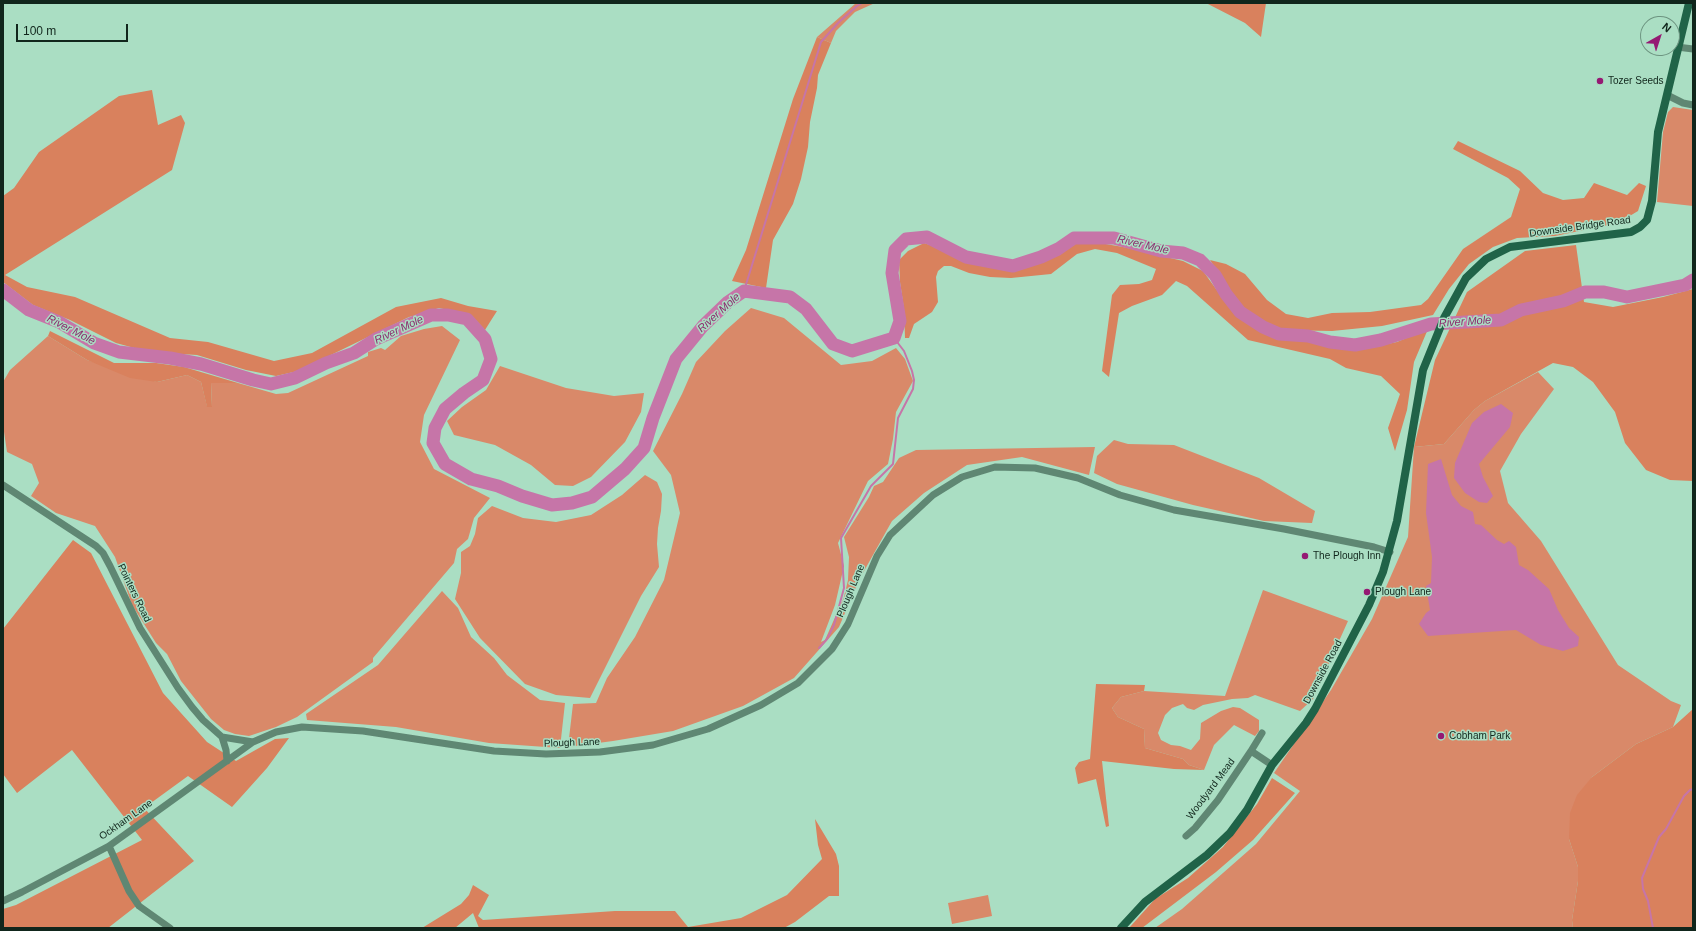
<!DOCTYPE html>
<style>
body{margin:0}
#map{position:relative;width:1696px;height:931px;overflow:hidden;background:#aadec3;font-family:Arial,sans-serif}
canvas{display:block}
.frame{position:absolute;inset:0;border:4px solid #11261c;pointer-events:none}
.north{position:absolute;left:1640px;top:16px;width:40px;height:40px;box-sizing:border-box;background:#aadec3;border:1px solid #6d9480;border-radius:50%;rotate:39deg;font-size:11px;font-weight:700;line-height:16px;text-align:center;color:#11261c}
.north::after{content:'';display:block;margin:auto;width:14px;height:18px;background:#951973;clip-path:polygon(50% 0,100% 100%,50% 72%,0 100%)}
.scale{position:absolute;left:16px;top:24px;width:112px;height:18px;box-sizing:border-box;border:2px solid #11261c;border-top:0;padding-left:5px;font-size:12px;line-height:14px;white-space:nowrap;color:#11261c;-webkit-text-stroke:3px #aadec3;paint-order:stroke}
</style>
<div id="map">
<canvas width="1696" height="931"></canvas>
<div class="frame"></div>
<div class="north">N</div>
<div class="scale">100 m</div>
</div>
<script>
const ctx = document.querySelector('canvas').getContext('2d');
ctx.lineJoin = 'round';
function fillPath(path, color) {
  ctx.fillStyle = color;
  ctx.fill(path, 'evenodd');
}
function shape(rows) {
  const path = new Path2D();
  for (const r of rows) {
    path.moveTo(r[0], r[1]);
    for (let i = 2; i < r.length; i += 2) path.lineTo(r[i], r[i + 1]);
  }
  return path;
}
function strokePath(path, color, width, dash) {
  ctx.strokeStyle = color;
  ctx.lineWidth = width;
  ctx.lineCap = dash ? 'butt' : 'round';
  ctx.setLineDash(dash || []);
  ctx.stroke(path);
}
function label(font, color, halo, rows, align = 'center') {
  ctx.font = font + ' Arial,sans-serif';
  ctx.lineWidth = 3;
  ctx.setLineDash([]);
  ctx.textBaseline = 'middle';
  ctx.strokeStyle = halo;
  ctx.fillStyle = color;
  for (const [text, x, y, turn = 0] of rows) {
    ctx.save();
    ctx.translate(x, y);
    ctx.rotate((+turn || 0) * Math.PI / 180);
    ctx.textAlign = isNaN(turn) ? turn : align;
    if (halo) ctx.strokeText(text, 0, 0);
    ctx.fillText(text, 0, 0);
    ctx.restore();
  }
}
fillPath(shape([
 [856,3,875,3,855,12,836,31,831,43,817,37],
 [1673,107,1693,110,1693,206,1657,202,1663,132,1668,112],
 [751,308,784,318,841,365,872,361,896,348,905,359,913,381,896,412,893,439,888,464,868,481,838,543,844,566,835,605,821,642,825,640,844,597,848,580,849,557,844,537,869,497,874,486,883,482,899,458,916,450,1095,447,1089,475,1022,457,967,465,924,493,892,521,859,580,839,627,794,678,743,706,673,731,613,741,568,747,573,704,596,703,607,678,635,637,664,580,680,513,671,475,653,451,682,394,696,362,725,331],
 [442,326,460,340,424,415,420,442,434,469,490,498,474,518,468,539,457,549,454,563,373,658,373,662,297,717,276,727,249,736,235,734,224,730,211,719,181,681,167,654,156,643,132,605,115,557,95,526,56,513,31,496,39,483,32,464,7,452,3,425,3,382,10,370,48,336,87,360,157,382,187,375,201,382,207,406,212,406,211,383,238,383,276,394,288,393,368,356,368,352,381,348,385,350,401,336,424,329],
 [500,366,566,388,614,396,644,393,641,412,625,442,591,477,573,486,555,485,531,465,495,445,454,435,447,421,462,407,486,390],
 [1538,372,1554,389,1521,434,1500,471,1508,503,1541,541,1618,665,1671,701,1681,705,1673,727,1636,744,1592,777,1569,839,1578,867,1578,881,1572,920,1573,928,1155,928,1182,909,1256,844,1300,791,1274,773,1331,690,1372,619,1408,537,1414,447,1444,444,1474,410,1485,401],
 [1114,440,1128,444,1174,445,1259,478,1315,511,1312,523,1264,521,1193,505,1117,484,1094,473,1097,456],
 [645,475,657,482,662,494,661,511,658,528,657,544,659,567,641,596,590,698,556,695,525,684,480,638,455,599,461,573,461,552,470,546,475,534,478,518,492,506,523,518,556,522,591,515,622,495],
 [1263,590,1348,621,1313,699,1300,711,1255,695,1248,698,1232,699,1203,705,1194,710,1187,708,1183,704,1172,708,1165,715,1158,733,1161,740,1171,745,1180,746,1191,750,1200,739,1201,723,1221,711,1233,707,1240,708,1259,720,1259,731,1255,736,1234,725,1214,745,1204,770,1189,765,1183,759,1145,748,1144,729,1118,717,1112,708,1121,697,1144,691,1225,696],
 [442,591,458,608,471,637,494,658,507,675,540,700,565,703,560,748,489,743,396,727,307,720,306,714,378,665],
 [988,895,992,916,952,924,948,903]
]), '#d98969');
fillPath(shape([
 [1206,3,1266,3,1261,37,1245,23],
 [817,37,831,43,818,75,817,88,810,122,808,147,801,179,793,204,773,240,766,288,732,281,746,250,793,99],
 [152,90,158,125,181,115,185,123,172,170,5,275,27,287,75,297,170,338,208,342,274,361,312,353,396,307,441,298,468,306,497,311,490,322,485,330,471,315,439,308,409,317,298,371,276,376,246,370,197,355,149,352,116,343,70,320,33,305,3,282,3,196,14,188,39,152,119,96],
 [1458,141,1520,171,1543,193,1563,200,1584,198,1594,183,1627,195,1639,183,1646,186,1638,211,1618,223,1555,236,1517,238,1493,247,1469,264,1449,289,1433,315,1382,326,1332,331,1278,330,1256,320,1241,308,1210,260,1226,264,1245,274,1267,300,1286,314,1308,318,1332,313,1370,312,1421,305,1428,299,1463,249,1511,217,1520,189,1508,178,1453,149],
 [1094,242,1123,247,1183,261,1203,271,1229,307,1252,325,1277,338,1305,340,1359,350,1397,342,1428,329,1414,362,1407,410,1395,451,1388,428,1400,394,1381,376,1346,368,1330,359,1248,340,1187,286,1176,281,1162,295,1132,306,1119,313,1109,377,1102,371,1112,295,1120,285,1139,284,1152,280,1156,269,1117,253,1095,249,1077,254,1051,274,1011,278,990,277,969,273,951,266,944,266,938,271,936,277,938,302,932,312,914,324,909,338,905,338,904,309,900,282,899,260,908,251,924,243,1006,271,1040,262,1073,243],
 [1576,245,1584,302,1613,307,1663,297,1693,289,1693,481,1670,480,1646,470,1625,443,1615,412,1593,382,1573,367,1553,363,1485,401,1474,410,1444,444,1414,447,1435,360,1467,292,1525,251],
 [50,331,114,363,156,363,184,367,238,383,211,383,212,407,207,407,201,382,187,375,157,382,130,378,87,360,48,336],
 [73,540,91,553,163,693,207,742,236,761,275,739,289,738,267,768,232,807,188,776,144,808,194,861,108,928,3,928,3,909,16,905,142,840,72,750,17,793,3,774,3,629],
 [1096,684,1145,685,1144,691,1121,697,1112,708,1118,717,1144,729,1145,748,1183,759,1189,765,1204,770,1174,769,1102,761,1109,826,1106,827,1096,779,1078,784,1075,768,1079,762,1090,759],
 [1693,709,1693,928,1573,928,1572,920,1578,881,1578,867,1569,839,1570,813,1577,795,1592,777,1636,744,1673,727],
 [1272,778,1295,793,1253,840,1216,872,1142,928,1129,928,1155,899,1188,878,1223,847,1257,804],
 [815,819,836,854,839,866,839,896,829,896,795,922,784,928,479,928,473,913,455,928,422,928,461,904,469,895,473,885,489,895,478,916,483,920,615,911,675,911,688,927,741,918,787,895,822,859,818,845]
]), '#d9815d');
fillPath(shape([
 [1501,404,1513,413,1510,427,1479,464,1483,477,1493,496,1487,503,1479,502,1465,493,1454,478,1455,463,1472,423,1484,412],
 [1441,459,1452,495,1461,506,1473,512,1475,524,1481,525,1497,540,1504,544,1509,541,1516,547,1519,565,1528,570,1549,589,1558,610,1569,628,1579,637,1578,646,1563,651,1541,645,1516,630,1428,636,1419,624,1426,613,1430,610,1426,586,1431,583,1432,557,1426,513,1428,464]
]), '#c675a8');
strokePath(shape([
 [744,291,821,42,838,23,857,6,862,3],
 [819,648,827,639,834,625,844,588,841,538,871,486,893,464,898,418,913,389,914,380,912,371,904,351,894,338],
 [1653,928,1648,901,1643,889,1642,878,1659,837,1666,829,1684,796,1690,790,1693,789]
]), '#c675a8', 2);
strokePath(shape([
 [3,290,29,310,59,322,94,343,119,352,170,358,201,364,253,380,271,384,295,378,326,363,354,353,376,339,431,315,448,315,467,319,485,339,491,359,483,380,464,393,445,409,435,428,433,443,445,464,471,479,498,486,522,496,552,505,572,503,592,497,625,469,644,448,653,418,676,359,703,326,728,302,744,291,790,297,806,309,833,344,852,351,894,338,900,321,892,273,895,250,906,239,927,237,966,257,1013,266,1041,257,1058,249,1074,238,1114,238,1161,251,1183,253,1200,260,1215,275,1226,294,1240,312,1263,327,1279,334,1308,336,1330,342,1355,345,1381,340,1431,324,1501,320,1521,310,1563,301,1585,292,1604,292,1627,297,1685,285,1693,280]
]), '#c675a8', 13);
strokePath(shape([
 [1677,47,1693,49],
 [1667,95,1683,103,1693,105],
 [3,485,96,546,103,553,110,566,140,628,178,688,192,707,203,720,222,737,253,742],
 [1262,733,1251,751,1272,765],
 [222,737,226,750,227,761],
 [1186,836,1195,828,1218,800,1251,751],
 [109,846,129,891,139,906,170,928],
 [3,901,22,892,109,846,253,742,276,732,302,727,363,731,494,751,546,754,600,752,653,745,708,729,761,705,798,683,832,649,848,624,877,556,890,535,933,495,962,477,995,467,1035,468,1078,478,1120,495,1174,510,1284,529,1374,547,1390,552]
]), '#5f8773', 7);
strokePath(shape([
 [1121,928,1145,902,1207,855,1230,833,1247,810,1272,765,1306,723,1315,709,1369,605,1383,572,1397,521,1423,370,1444,318,1466,278,1486,259,1510,247,1631,232,1640,227,1647,220,1652,201,1658,132,1689,3]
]), '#206348', 8);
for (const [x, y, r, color] of [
 [1600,81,4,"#951973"],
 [1305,556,4,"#951973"],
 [1367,592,4,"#951973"],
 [1441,736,4,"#951973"]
]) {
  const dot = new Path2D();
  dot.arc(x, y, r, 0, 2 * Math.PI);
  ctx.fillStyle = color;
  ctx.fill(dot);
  strokePath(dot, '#aadec3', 1.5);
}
label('10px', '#11261c', '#aadec3', [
 ["Tozer Seeds",1608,81],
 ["The Plough Inn",1313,556],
 ["Plough Lane",1375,592],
 ["Cobham Park",1449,736]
], 'left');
label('10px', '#11261c', '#aadec3', [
 ["Downside Bridge Road",1580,227,-8],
 ["Plough Lane",851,591,-67],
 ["Pointers Road",134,593,64],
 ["Downside Road",1323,672,-62],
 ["Plough Lane",572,743,-2],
 ["Woodyard Mead",1211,789,-53],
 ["Ockham Lane",126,820,-35]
]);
label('italic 11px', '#8c2b6e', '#aadec3', [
 ["River Mole",1143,245,13],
 ["River Mole",719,313,-42],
 ["River Mole",1465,322,-4],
 ["River Mole",71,330,27],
 ["River Mole",399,330,-25]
]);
</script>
